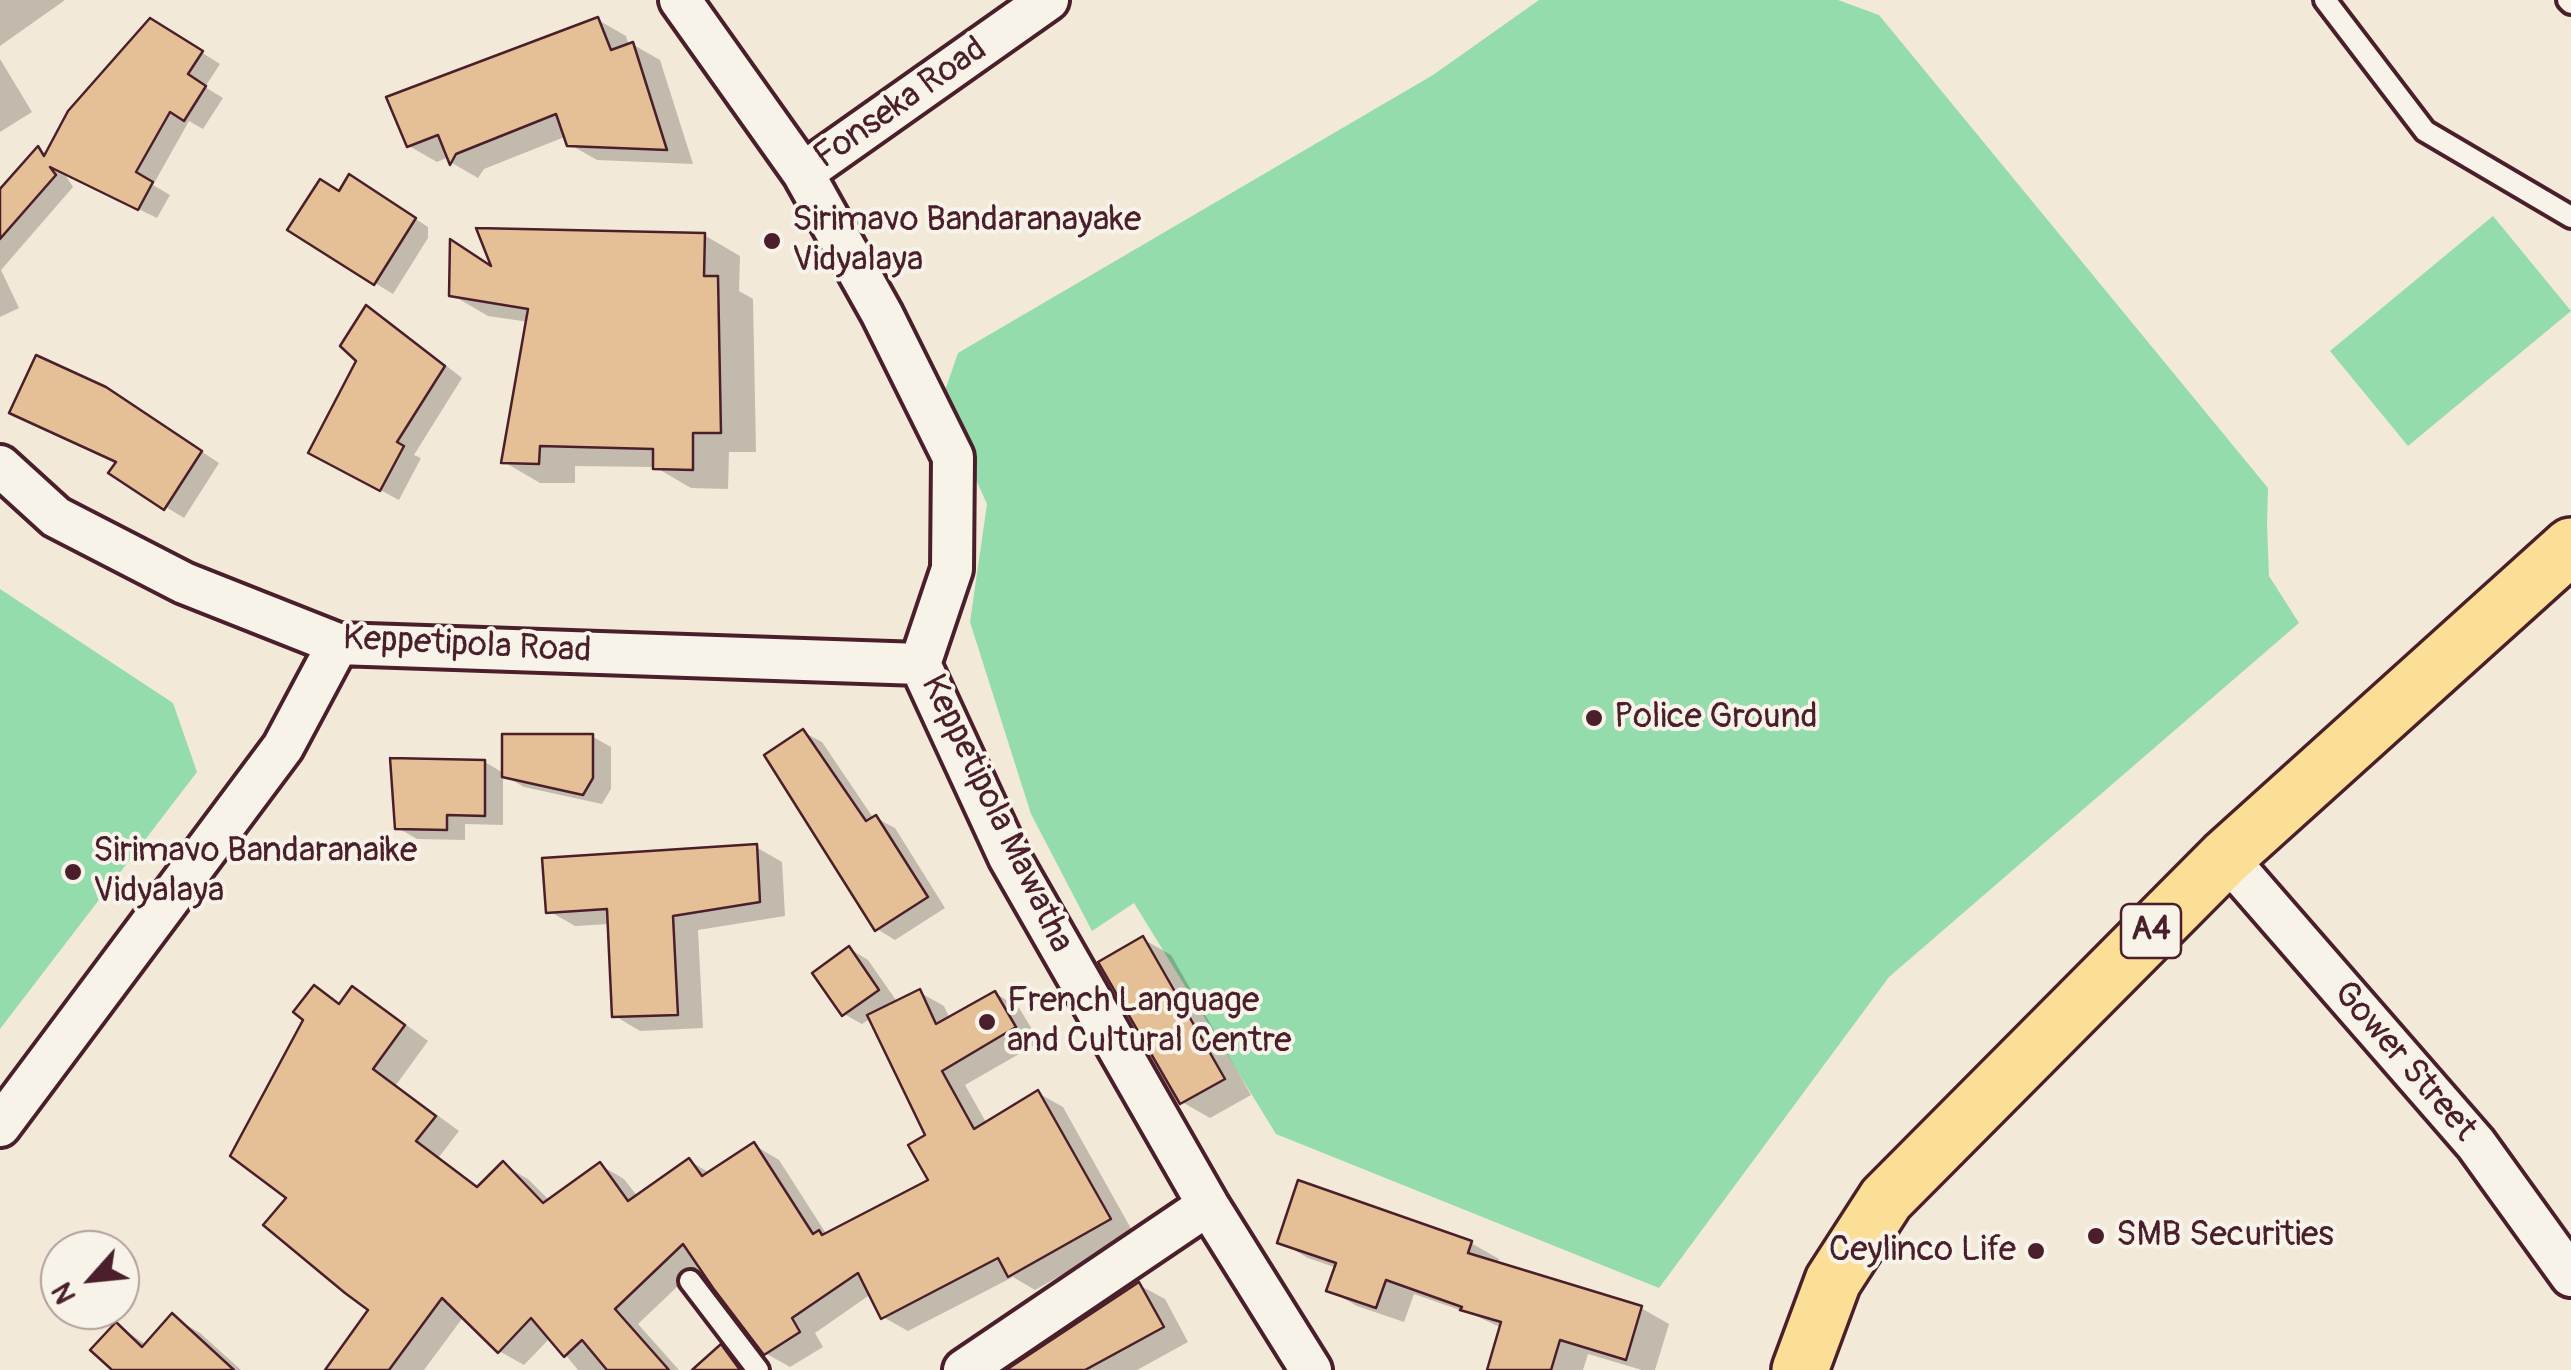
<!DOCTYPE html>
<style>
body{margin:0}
#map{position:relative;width:2571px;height:1370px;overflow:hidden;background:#f3e9d8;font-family:Pangolin,sans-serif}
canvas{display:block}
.north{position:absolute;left:40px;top:1230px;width:100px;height:100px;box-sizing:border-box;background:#f7f3e8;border:2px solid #b29e9c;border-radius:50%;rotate:243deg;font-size:28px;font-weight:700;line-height:40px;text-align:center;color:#4a1f2b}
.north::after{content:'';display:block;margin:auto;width:35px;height:45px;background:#4a1f2b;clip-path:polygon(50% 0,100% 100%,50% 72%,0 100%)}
</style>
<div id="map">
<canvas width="2571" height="1370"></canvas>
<div class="north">N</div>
</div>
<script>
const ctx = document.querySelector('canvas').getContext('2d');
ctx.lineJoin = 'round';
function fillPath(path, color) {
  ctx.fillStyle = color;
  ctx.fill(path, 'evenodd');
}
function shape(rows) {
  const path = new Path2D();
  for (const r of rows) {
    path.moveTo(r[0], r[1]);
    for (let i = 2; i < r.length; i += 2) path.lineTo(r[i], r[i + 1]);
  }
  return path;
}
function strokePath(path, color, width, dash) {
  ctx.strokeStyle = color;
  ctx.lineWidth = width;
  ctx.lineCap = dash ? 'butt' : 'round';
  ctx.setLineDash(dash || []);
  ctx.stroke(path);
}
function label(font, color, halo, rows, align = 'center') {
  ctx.font = font + ' Pangolin,sans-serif';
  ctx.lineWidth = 8;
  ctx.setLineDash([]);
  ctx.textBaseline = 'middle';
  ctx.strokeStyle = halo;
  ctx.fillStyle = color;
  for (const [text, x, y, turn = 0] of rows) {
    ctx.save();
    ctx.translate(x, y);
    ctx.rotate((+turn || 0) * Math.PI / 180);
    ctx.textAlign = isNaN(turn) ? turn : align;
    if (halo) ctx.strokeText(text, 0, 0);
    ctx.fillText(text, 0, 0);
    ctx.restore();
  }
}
fillPath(shape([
 [1539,0,1838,0,1879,15,2268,488,2267,525,2269,576,2299,623,1889,977,1659,1288,1276,1134,1134,903,1092,931,1031,814,970,622,987,504,941,402,958,353,1433,75],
 [2493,216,2571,311,2408,446,2330,351],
 [0,589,173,703,197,772,0,1029]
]), '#94dcac');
fillPath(shape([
 [0,0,65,0,0,46],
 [598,20,626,36,629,46,632,44,660,60,693,164,597,160,569,144,567,136,484,169,478,178,452,163,449,157,437,162,409,146],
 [169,32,220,64,205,87,223,98,203,129,189,121,153,185,170,195,157,218,64,173,73,187,1,270,19,308,0,317,0,193,38,149,48,155],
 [0,59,32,112,0,132],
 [368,188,428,227,428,238,393,294,375,283,340,193],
 [704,235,740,256,739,291,753,299,756,452,729,452,728,489,691,488,655,467,575,466,575,483,540,483,504,462,529,322,488,316,452,295,495,269],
 [367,308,385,318,462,378,414,455,421,458,399,500,330,463,360,360],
 [125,401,219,463,184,518,166,507],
 [803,732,822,742,874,819,876,818,895,828,945,908,895,940,877,929],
 [593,737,611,747,611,789,602,804,524,787,503,775,503,825,465,824,465,840,417,839,398,828,485,762,505,774],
 [756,847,782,862,785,916,698,930,703,1028,640,1031,615,1016,610,924,575,926,549,911],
 [1143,939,1171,955,1251,1095,1210,1118,1182,1102],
 [850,949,868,960,898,1003,919,992,944,1006,950,1019,995,993,1019,1008,1040,1042,965,1085,987,1124,1038,1093,1063,1107,1134,1234,1035,1290,1013,1277,908,1331,883,1317,871,1294,815,1333,823,1347,790,1367,765,1353,700,1265,638,1324,679,1370,578,1370,551,1337,524,1365,499,1351,464,1316,424,1370,329,1370,372,1310,290,1197,307,1019,314,988,341,1004,353,989,377,1003,428,1041,396,1085,459,1131,439,1157,480,1188,503,1165,528,1179,550,1201,600,1165,624,1179,638,1197,690,1161,711,1174,754,1145,779,1160,827,1235,931,1181,929,1136,871,1018,862,1024,844,1014],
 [1280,1242,1471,1243,1499,1259,1497,1264,1641,1308,1669,1324,1655,1370,1642,1370,1588,1354,1583,1370,1490,1370,1502,1328,1474,1315,1414,1294,1404,1322,1357,1306,1329,1290,1337,1268,1308,1258],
 [1139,1285,1165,1299,1188,1342,1137,1370,1011,1370],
 [173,1317,200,1333,241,1370,116,1370,116,1325,147,1345],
 [721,1347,746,1361,752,1370,695,1370]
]), '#0003');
const building = shape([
 [598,17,611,50,633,42,667,150,567,146,556,114,456,154,450,165,438,135,407,147,386,97,598,17],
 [150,18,203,51,188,74,206,86,184,121,170,112,136,172,153,182,138,210,50,167,56,175,0,239,0,189,38,146,44,156,68,111,150,18],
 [349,174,416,218,374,285,287,230,320,179,339,191,349,174],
 [476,228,705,233,704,276,718,276,721,433,693,433,693,470,653,469,653,449,540,446,539,464,501,463,528,309,449,296,450,239,491,266,476,228],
 [366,305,445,366,397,442,404,446,380,491,308,453,356,361,340,346,366,305],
 [36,355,106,387,202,451,164,510,108,473,116,462,9,413,36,355],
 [803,729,866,821,876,815,928,897,875,931,764,755,803,729],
 [502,734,593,734,593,778,583,795,502,777,502,734],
 [390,758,485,760,485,816,447,815,447,830,395,829,390,758],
 [757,844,760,902,673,916,678,1015,612,1017,607,909,546,913,542,858,757,844],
 [1143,936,1225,1079,1180,1104,1098,962,1143,936],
 [849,946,879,990,842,1016,812,973,849,946],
 [314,985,339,1004,352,986,405,1025,373,1069,436,1116,416,1141,477,1187,503,1161,543,1203,600,1162,628,1201,689,1158,702,1176,754,1142,813,1234,819,1230,822,1235,928,1180,908,1145,925,1135,867,1015,920,989,936,1024,995,991,1016,1027,942,1071,974,1129,1038,1090,1111,1219,1008,1277,998,1258,881,1319,858,1273,792,1318,800,1332,764,1355,713,1288,683,1244,615,1309,669,1370,607,1370,582,1340,564,1357,531,1318,498,1353,442,1298,389,1370,325,1370,368,1310,345,1293,263,1225,286,1198,230,1156,303,1020,293,1012,314,985],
 [1298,1180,1472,1241,1468,1253,1642,1306,1626,1360,1560,1340,1551,1370,1487,1370,1501,1322,1460,1310,1462,1307,1386,1280,1376,1308,1326,1291,1336,1263,1277,1243,1298,1180],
 [1139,1282,1164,1327,1085,1370,1006,1370,1139,1282],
 [172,1313,234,1370,112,1370,90,1350,116,1322,142,1347,172,1313],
 [721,1344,740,1370,692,1370,721,1344]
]);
fillPath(building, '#e5c096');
strokePath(building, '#4a1f2b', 2.5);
const service = shape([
 [2325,0,2425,131,2571,217],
 [2568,0,2571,3],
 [690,1281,758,1370]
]);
const minor = shape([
 [680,0,803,173,882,314,953,457,952,569,920,664,1009,857,1208,1205,1311,1370],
 [803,173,1048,0],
 [0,466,56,517,184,583,338,644,920,664],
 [2226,857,2476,1144,2571,1276],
 [0,1126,283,747,338,644],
 [964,1370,1208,1205]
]);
const trunk = shape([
 [1800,1370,1833,1281,1886,1199,2226,857,2571,546]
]);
strokePath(service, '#4a1f2b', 28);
strokePath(minor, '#4a1f2b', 48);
strokePath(trunk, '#4a1f2b', 62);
strokePath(service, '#f7f3e8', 20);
strokePath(minor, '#f7f3e8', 40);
strokePath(trunk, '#fbdf96', 55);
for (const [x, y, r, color] of [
 [772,241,10,"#4a1f2b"],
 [1594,718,10,"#4a1f2b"],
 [73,872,10,"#4a1f2b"],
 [987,1022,10,"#4a1f2b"],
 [2096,1236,10,"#4a1f2b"],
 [2036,1251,10,"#4a1f2b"]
]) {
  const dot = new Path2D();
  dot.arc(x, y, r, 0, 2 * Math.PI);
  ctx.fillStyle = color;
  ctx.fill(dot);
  strokePath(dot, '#f7f3e8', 4);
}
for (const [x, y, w] of [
 [2151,931,60]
]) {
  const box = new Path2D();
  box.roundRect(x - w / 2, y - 27, w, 54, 8);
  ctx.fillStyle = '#f7f3e8';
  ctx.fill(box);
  strokePath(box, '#4a1f2b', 2.5);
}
label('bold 32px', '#4a1f2b', null, [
 ["A4",2151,931]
]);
label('35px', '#4a1f2b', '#f7f3e8', [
 ["Fonseka Road",901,104,-35],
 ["Keppetipola Road",467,646,3],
 ["Keppetipola Mawatha",996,814,64],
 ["Gower Street",2404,1062,49]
]);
label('35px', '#4a1f2b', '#f7f3e8', [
 ["Sirimavo Bandaranayake",792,221],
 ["Vidyalaya",792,261],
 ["Police Ground",1614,718],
 ["Sirimavo Bandaranaike",93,852],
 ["Vidyalaya",93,892],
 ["French Language",1007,1002],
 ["and Cultural Centre",1007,1042],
 ["SMB Securities",2116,1236],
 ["Ceylinco Life",2016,1251,"right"]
], 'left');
</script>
